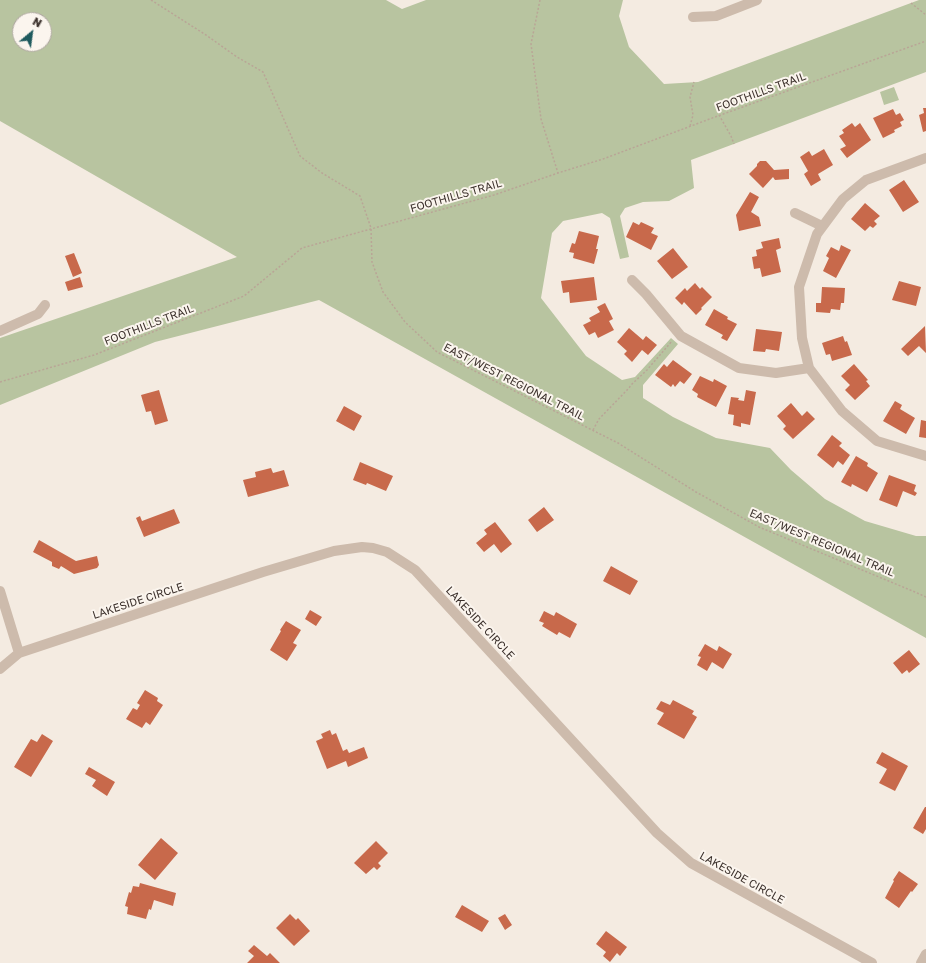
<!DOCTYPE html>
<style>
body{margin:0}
#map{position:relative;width:926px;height:963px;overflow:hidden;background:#f4ebe1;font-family:"Golos Text",sans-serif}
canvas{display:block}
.north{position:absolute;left:12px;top:12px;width:40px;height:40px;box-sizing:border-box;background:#fbf5ee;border:1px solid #aea6a0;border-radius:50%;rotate:29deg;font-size:11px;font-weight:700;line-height:16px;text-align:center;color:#3b302b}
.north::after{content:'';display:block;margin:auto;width:14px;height:18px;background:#1f5a5e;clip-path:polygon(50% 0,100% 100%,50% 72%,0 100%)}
</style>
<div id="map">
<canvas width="926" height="963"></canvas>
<div class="north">N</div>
</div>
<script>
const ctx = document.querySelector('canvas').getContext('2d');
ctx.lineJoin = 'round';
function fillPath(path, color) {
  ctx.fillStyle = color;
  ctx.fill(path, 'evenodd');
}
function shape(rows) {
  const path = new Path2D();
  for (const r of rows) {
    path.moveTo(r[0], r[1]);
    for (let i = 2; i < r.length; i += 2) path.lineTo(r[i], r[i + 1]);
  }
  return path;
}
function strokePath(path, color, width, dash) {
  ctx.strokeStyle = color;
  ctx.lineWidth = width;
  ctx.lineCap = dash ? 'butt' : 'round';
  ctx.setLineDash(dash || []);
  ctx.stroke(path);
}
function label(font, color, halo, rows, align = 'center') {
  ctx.font = font + ' "Golos Text",sans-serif';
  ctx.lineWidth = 4;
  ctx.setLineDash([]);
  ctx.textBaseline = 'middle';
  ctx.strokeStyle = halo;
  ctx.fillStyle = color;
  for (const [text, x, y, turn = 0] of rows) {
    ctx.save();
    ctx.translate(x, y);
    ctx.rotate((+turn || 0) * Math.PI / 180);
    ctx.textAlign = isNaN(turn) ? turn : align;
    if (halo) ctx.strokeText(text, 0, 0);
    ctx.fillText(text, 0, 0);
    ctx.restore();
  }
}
fillPath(shape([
 [0,0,386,0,402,9,426,0,623,0,619,16,629,47,664,84,698,82,919,0,926,0,926,72,691,160,694,188,669,201,643,202,625,208,620,216,629,257,620,259,610,218,602,213,563,221,552,233,541,298,586,356,622,380,635,377,671,338,678,344,643,385,643,398,673,417,716,438,770,448,791,470,825,499,865,521,916,536,926,536,926,638,319,300,155,342,0,405,0,338,237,257,0,121],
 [20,20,44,20,44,44,20,44],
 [894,87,899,100,884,105,880,92]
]), '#b8c4a0');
fillPath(shape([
 [923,108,926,108,926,131,923,132,919,115,924,113],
 [893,109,896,115,900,113,904,120,900,122,902,126,894,130,895,132,883,138,873,118],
 [852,123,855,127,860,123,871,140,847,158,840,149,846,146,839,136,844,133,842,130],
 [824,149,833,165,818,174,821,180,811,186,804,174,808,171,800,157,809,151,812,156],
 [760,161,766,161,774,170,789,169,789,179,775,180,773,177,763,188,749,174,757,166,757,164],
 [904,180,919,202,903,212,889,190],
 [750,192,759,197,751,212,759,217,761,226,739,231,736,215],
 [865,203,880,216,874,221,877,224,873,228,870,226,865,231,851,219],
 [633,222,639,225,641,222,654,228,651,233,658,236,651,250,626,237],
 [579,231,599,236,596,249,598,249,594,264,573,258,574,253,569,252,572,243,575,244],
 [779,238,781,248,776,250,781,272,762,277,760,268,754,269,752,257,757,256,756,250,763,248,761,242],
 [841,245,851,250,836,278,823,271,829,258,826,256,831,247,839,251],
 [673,248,688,267,672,279,657,261],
 [74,253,82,273,73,277,65,256],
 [80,277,83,287,68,291,65,282],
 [594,277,597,300,570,303,569,292,563,293,561,281],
 [899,281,921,287,916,306,892,300],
 [695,283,700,289,702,287,712,297,701,308,702,309,696,315,684,302,682,305,675,298,685,288,687,291],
 [822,287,845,288,844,303,841,303,840,310,831,309,830,313,816,312,816,303,821,303],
 [605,303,613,319,609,321,614,330,598,338,595,332,589,335,583,325,591,321,589,318,600,312,597,307],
 [714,309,728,317,727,319,737,324,727,341,721,338,723,335,705,325],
 [925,326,926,353,919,346,908,356,901,349],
 [629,328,643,340,646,336,657,345,648,355,642,350,632,362,624,354,627,351,617,342],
 [756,329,782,332,779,351,766,349,765,352,753,351],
 [843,336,845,342,847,341,852,355,832,361,830,354,826,355,822,343],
 [673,360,692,374,684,384,680,381,675,387,673,384,671,387,655,375,664,364,667,367],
 [854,364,868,380,866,381,870,386,855,400,845,390,850,385,841,376],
 [700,376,713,382,714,379,727,386,716,407,697,397,698,394,692,390],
 [159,390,168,421,155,425,151,411,146,412,141,395],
 [746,390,756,392,750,425,741,423,741,427,733,425,734,415,728,414,731,397,739,398,738,400,744,401],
 [895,401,902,405,900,409,915,418,906,434,883,421],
 [791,403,802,416,807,411,815,419,793,439,783,429,786,426,777,416],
 [344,406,362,416,354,431,336,421],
 [921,420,926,421,926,438,919,437],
 [832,435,842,443,839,446,850,455,843,465,838,461,833,468,817,455],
 [856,456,868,463,867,466,878,473,867,492,852,484,851,487,841,482],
 [360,462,393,476,386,491,367,483,366,485,353,480],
 [271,468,273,473,284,470,289,486,248,497,243,480,256,477,255,472],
 [889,475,916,485,914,491,917,493,915,496,903,491,897,507,879,500],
 [544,507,554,520,537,532,528,520],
 [174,509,180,523,144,537,136,518,140,516,142,521],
 [495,522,512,544,501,553,494,544,484,552,476,543,487,534,484,530],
 [39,540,76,561,97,556,99,565,97,568,74,574,61,566,59,569,52,566,52,562,33,552],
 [611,566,638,581,630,595,603,581],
 [310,610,322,617,316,626,305,619],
 [544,611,554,616,556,612,577,624,570,638,559,632,557,635,542,626,544,623,539,621],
 [286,621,301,630,293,643,297,645,287,661,270,650,281,631,280,630],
 [705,644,717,651,719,646,732,654,723,669,712,662,707,671,697,665,701,657,698,656],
 [909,650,920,664,909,673,907,670,902,674,893,663],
 [145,690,158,698,157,701,163,705,150,725,146,722,142,728,126,719,133,708,137,710,140,705,137,703],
 [673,700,694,711,692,714,697,717,684,739,657,724,664,713,656,709,661,701,670,705],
 [330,730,332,735,336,733,343,751,347,749,349,753,364,747,368,758,348,767,346,761,327,769,316,741,323,738,321,734],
 [42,734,53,741,31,777,14,767,31,739,37,742],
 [882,752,908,766,895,791,879,783,887,769,876,763],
 [89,767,115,782,107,796,92,786,96,780,85,774],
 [925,807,926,807,926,829,923,834,913,828],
 [161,838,178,853,155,880,138,865],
 [376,841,388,853,378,863,381,866,377,870,374,867,366,874,354,863],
 [899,871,918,884,912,892,911,891,899,908,885,898,894,881,893,880],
 [140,883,176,893,173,906,154,900,151,910,149,909,146,919,127,914,128,907,125,906,129,892,131,893,133,886,139,887],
 [462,905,489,921,482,932,455,917],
 [290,914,296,920,298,918,310,931,294,946,276,928],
 [505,914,512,925,505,930,498,918],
 [606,931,627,947,620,956,617,953,610,962,603,956,606,952,596,944],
 [254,945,267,956,270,953,280,963,247,963,254,956,248,951]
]), '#c8694b');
strokePath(shape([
 [151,0,206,35,237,57,263,72,300,156,322,173,360,196,371,228,372,262,383,292,405,322,437,352,618,443,696,492,759,527,915,592,926,597],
 [540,0,531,44,541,119,558,173],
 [911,3,926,15],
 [719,115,731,136,734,144],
 [690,126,693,115,690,97,694,82],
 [0,382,94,355,244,296,302,248,494,195,558,173,603,159,715,117,926,41],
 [593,430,599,419,629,388,631,385,647,370,672,341]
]), '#b9a596', 1.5, [2, 2]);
strokePath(shape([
 [693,17,716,16,757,0],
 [926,158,866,180,843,199,817,234,799,287,802,338,809,368,842,411,877,441,926,456],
 [795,213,822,226],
 [632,280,646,294,681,336,739,368,776,373,809,368],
 [0,331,38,314,45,305],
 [0,591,19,653],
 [0,669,19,653,263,572,334,551,362,547,373,548,387,552,415,570,657,833,691,863,872,963],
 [921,963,926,954]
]), '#cdbbac', 10);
label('11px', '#3b302b', '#fbf5ee', [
 ["FOOTHILLS TRAIL",761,92,-20],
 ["FOOTHILLS TRAIL",456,196,-16],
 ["FOOTHILLS TRAIL",149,325,-21],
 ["EAST/WEST REGIONAL TRAIL",514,382,27],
 ["EAST/WEST REGIONAL TRAIL",822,543,23],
 ["LAKESIDE CIRCLE",138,601,-18],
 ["LAKESIDE CIRCLE",480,623,47],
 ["LAKESIDE CIRCLE",742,878,29]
]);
</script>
